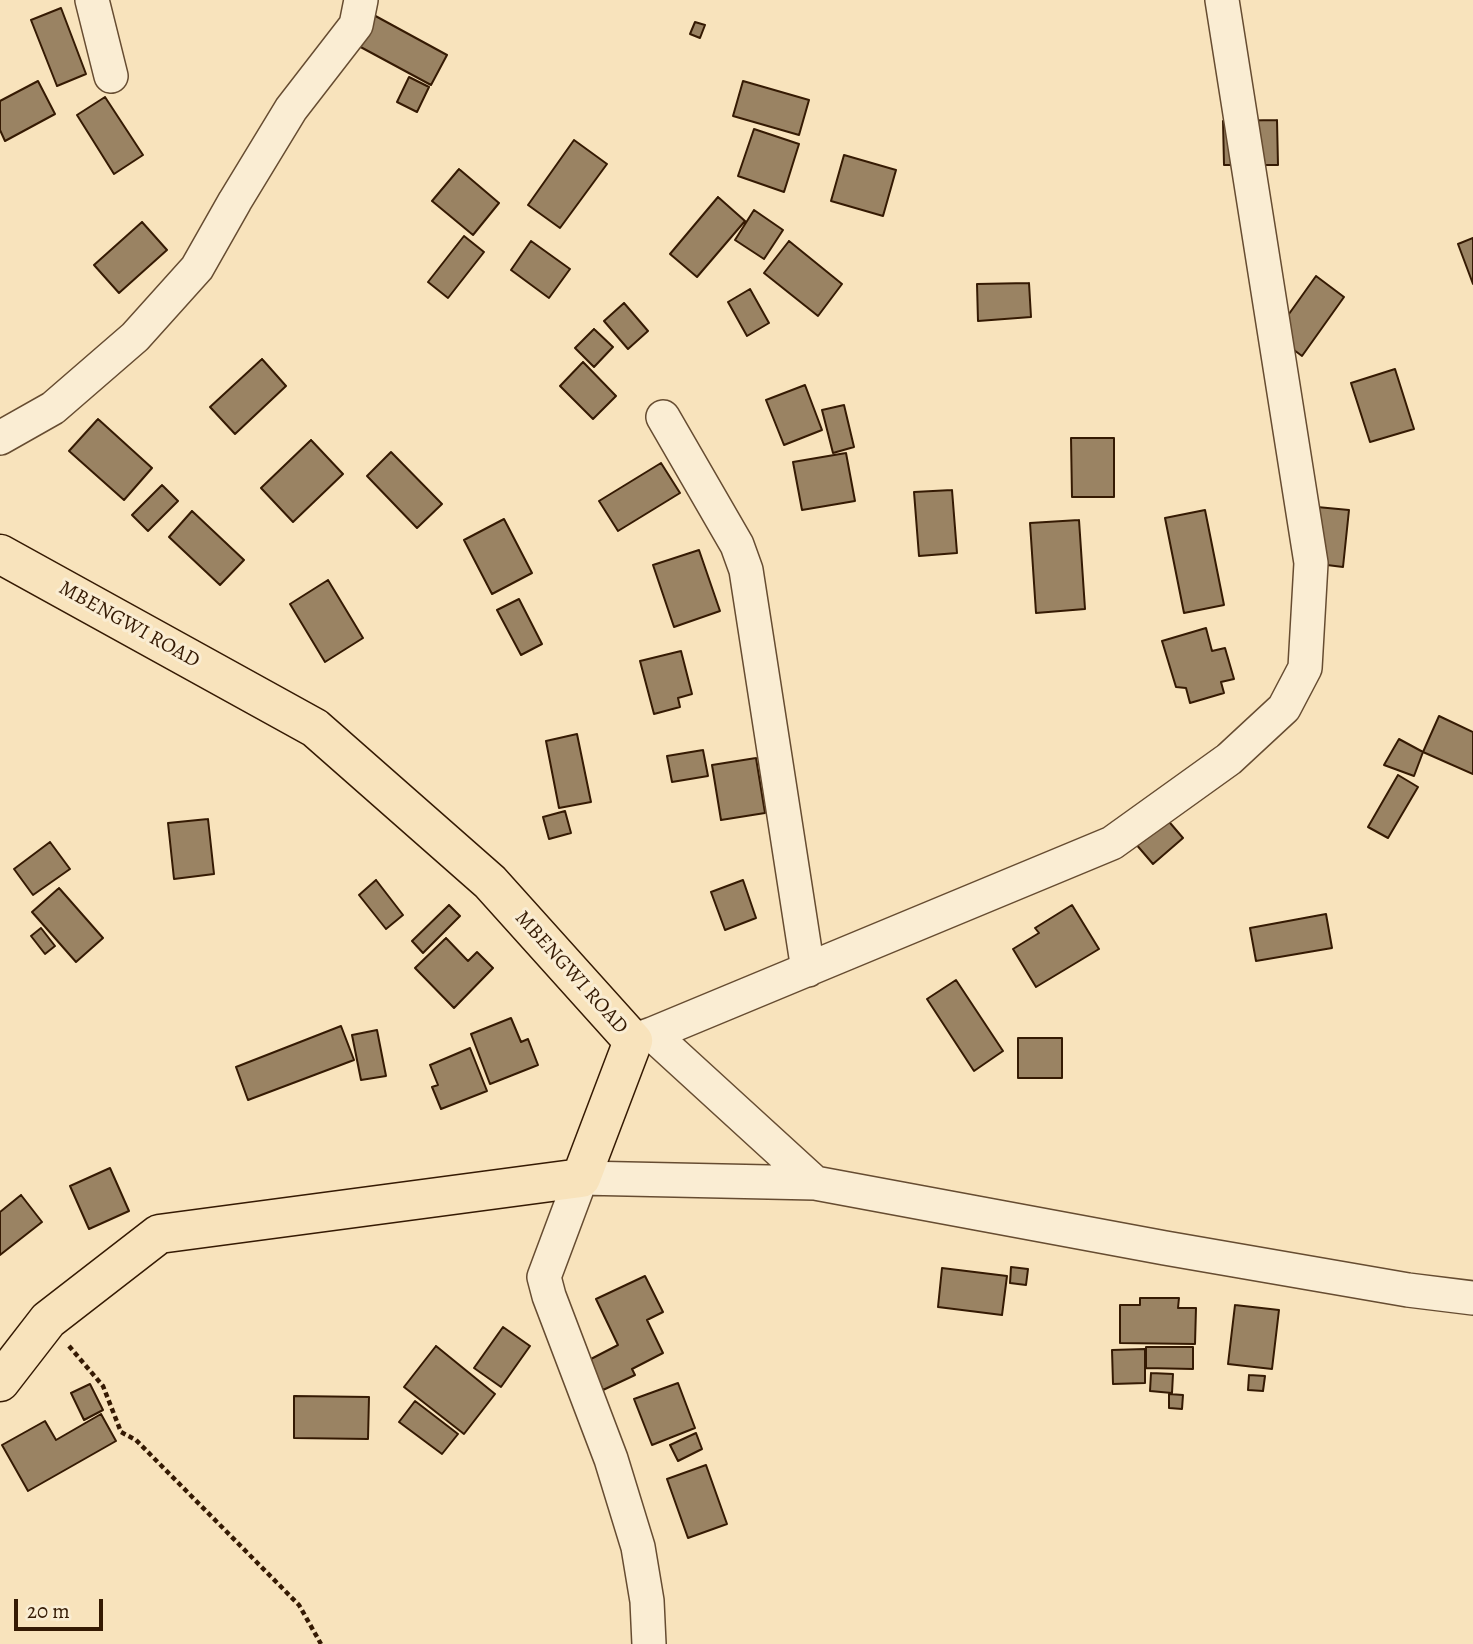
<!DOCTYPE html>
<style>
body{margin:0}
#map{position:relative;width:1473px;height:1644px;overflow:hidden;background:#f8e3bc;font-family:Alegreya,serif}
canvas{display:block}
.scale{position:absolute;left:14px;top:1599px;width:89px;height:32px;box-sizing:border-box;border:4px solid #351a03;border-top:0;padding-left:9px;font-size:21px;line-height:24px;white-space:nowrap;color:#351a03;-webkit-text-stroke:5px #faedd3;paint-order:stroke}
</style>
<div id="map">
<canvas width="1473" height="1644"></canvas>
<div class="scale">20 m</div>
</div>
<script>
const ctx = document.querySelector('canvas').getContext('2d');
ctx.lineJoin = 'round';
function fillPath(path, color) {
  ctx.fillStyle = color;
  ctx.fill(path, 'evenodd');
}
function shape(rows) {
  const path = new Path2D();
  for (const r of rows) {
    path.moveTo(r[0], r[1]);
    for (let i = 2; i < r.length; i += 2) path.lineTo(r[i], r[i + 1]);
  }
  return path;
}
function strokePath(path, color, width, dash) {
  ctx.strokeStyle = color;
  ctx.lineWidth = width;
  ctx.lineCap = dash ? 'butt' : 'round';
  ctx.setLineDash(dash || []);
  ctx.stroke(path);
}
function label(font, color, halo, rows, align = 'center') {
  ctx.font = font + ' Alegreya,serif';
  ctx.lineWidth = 6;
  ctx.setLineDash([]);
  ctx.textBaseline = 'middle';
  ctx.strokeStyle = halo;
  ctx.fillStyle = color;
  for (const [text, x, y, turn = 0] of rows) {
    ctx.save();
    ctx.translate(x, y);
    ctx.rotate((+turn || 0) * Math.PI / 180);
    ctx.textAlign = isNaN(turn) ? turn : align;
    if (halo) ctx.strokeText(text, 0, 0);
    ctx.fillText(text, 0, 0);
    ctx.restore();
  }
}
const building = shape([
 [61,8,86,74,57,86,31,20,61,8],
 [370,13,447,55,431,85,355,44,370,13],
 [695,22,705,25,700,38,690,34,695,22],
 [409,77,429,87,417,112,397,102,409,77],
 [38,81,55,114,5,141,0,130,0,101,38,81],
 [743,81,809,100,799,135,733,116,743,81],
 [105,97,143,155,114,174,77,115,105,97],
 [1277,120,1278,165,1224,165,1223,121,1277,120],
 [754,129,799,144,784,192,738,176,754,129],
 [574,140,607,164,560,228,528,205,574,140],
 [844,155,896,170,883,216,831,201,844,155],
 [459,169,499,203,473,235,432,201,459,169],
 [718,197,745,221,697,277,670,254,718,197],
 [754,210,783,230,764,259,735,240,754,210],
 [142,222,167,250,119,293,94,265,142,222],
 [464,236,484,252,448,298,428,282,464,236],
 [1473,238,1473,284,1458,244,1473,238],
 [531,241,570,269,549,298,511,270,531,241],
 [789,241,842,284,818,316,764,273,789,241],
 [1316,276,1344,297,1302,356,1274,335,1316,276],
 [1029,283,1031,317,978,321,977,284,1029,283],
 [750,289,769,323,747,336,728,302,750,289],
 [624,303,648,331,628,349,604,321,624,303],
 [594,329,613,347,594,367,575,348,594,329],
 [262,359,286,386,235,434,210,407,262,359],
 [583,362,616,396,593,419,560,386,583,362],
 [1395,369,1414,429,1370,442,1351,383,1395,369],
 [805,385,822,430,784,445,766,400,805,385],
 [844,405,854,447,833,453,822,410,844,405],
 [98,419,152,468,124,500,69,451,98,419],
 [1071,438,1114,438,1114,497,1072,497,1071,438],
 [311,440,343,474,293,522,261,488,311,440],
 [391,452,442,504,417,528,367,476,391,452],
 [846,453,855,501,802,510,793,462,846,453],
 [661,463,680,493,618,531,599,501,661,463],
 [162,485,178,501,148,531,132,515,162,485],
 [952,490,957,553,919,556,914,492,952,490],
 [1317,507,1349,510,1343,567,1311,563,1317,507],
 [1205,510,1224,605,1184,613,1165,518,1205,510],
 [192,511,244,560,220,585,169,537,192,511],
 [504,519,532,573,492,594,464,540,504,519],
 [1079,520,1085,609,1036,613,1030,523,1079,520],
 [699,550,720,611,674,627,653,565,699,550],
 [328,580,363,638,325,662,290,604,328,580],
 [519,599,542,644,521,655,497,610,519,599],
 [1206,628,1212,651,1225,648,1234,679,1221,682,1224,693,1190,703,1186,688,1176,687,1162,641,1206,628],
 [681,651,692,694,678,698,680,707,654,714,640,661,681,651],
 [1439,716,1473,732,1473,774,1423,752,1439,716],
 [577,734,591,802,559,808,546,741,577,734],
 [1399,739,1423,752,1414,776,1384,765,1399,739],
 [703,750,708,776,672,782,667,756,703,750],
 [756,758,765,813,721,820,712,765,756,758],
 [1398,775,1418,787,1388,838,1368,827,1398,775],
 [1159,810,1183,838,1153,864,1129,836,1159,810],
 [565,811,571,833,549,839,543,817,565,811],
 [208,819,214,874,174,879,168,823,208,819],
 [50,842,70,869,33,895,14,869,50,842],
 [376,880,403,915,386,929,359,895,376,880],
 [743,880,756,918,725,930,711,892,743,880],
 [59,888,103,938,76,962,32,912,59,888],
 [449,905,460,916,423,953,412,941,449,905],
 [1072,905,1099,949,1036,987,1013,949,1039,933,1035,928,1072,905],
 [1326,914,1332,948,1256,961,1250,928,1326,914],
 [41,928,55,946,45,954,31,936,41,928],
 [446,938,468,961,477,952,493,968,454,1008,415,968,446,938],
 [956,980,1003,1051,974,1071,927,999,956,980],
 [511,1018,521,1042,528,1039,538,1065,490,1084,471,1034,511,1018],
 [341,1026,354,1060,248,1100,236,1067,341,1026],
 [377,1030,386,1076,361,1080,352,1035,377,1030],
 [1018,1038,1062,1038,1062,1078,1018,1078,1018,1038],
 [470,1048,487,1091,441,1109,432,1087,438,1085,430,1065,470,1048],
 [110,1168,129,1211,89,1229,70,1186,110,1168],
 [21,1195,42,1222,0,1255,0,1212,21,1195],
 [1011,1267,1028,1269,1026,1285,1010,1283,1011,1267],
 [942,1268,1007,1276,1002,1315,938,1307,942,1268],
 [645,1276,663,1312,647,1320,663,1353,632,1369,635,1375,603,1390,589,1360,618,1345,596,1299,645,1276],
 [1140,1298,1179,1298,1178,1308,1196,1308,1195,1344,1120,1343,1120,1305,1140,1305,1140,1298],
 [1235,1305,1279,1310,1272,1369,1228,1364,1235,1305],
 [503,1327,530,1346,501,1387,474,1368,503,1327],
 [436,1346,495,1394,464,1434,404,1387,436,1346],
 [1146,1347,1193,1347,1193,1369,1146,1368,1146,1347],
 [1145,1349,1145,1383,1113,1384,1112,1350,1145,1349],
 [1151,1373,1173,1374,1172,1393,1150,1391,1151,1373],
 [1249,1375,1265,1376,1263,1391,1248,1390,1249,1375],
 [678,1383,695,1428,652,1445,634,1399,678,1383],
 [90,1384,103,1410,84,1420,71,1393,90,1384],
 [1169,1394,1183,1395,1182,1409,1169,1408,1169,1394],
 [294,1396,369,1397,368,1439,294,1438,294,1396],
 [415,1401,458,1434,442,1454,399,1422,415,1401],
 [101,1414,116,1441,28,1491,2,1445,45,1421,56,1440,101,1414],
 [696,1433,702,1449,678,1461,670,1445,696,1433],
 [706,1465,727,1524,688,1538,667,1479,706,1465]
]);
fillPath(building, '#9a8363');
strokePath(building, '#351a03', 2);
const minor = shape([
 [92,0,111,76],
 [663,417,737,545,746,570,808,970],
 [0,438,53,408,135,337,197,268,235,201,291,109,356,25,361,0],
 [652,1034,1112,843,1229,759,1284,708,1305,668,1311,563,1222,0],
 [635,1040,652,1034,815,1183],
 [649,1644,647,1601,638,1547,611,1459,549,1296,544,1277,581,1178,815,1183,1165,1248,1408,1290,1473,1298]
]);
const major = shape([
 [0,554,315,728,490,882,633,1041,581,1178,159,1234,48,1320,0,1382]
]);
strokePath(minor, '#664c31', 36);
strokePath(major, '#351a03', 41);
strokePath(shape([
 [69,1346,103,1386,121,1432,136,1440,299,1605,321,1644]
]), '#351a03', 4.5, [5, 3.5]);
strokePath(minor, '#faedd3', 33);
strokePath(major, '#f8e3bc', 38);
label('21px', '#351a03', '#faedd3', [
 ["MBENGWI ROAD",129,625,29],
 ["MBENGWI ROAD",571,973,48]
]);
</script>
